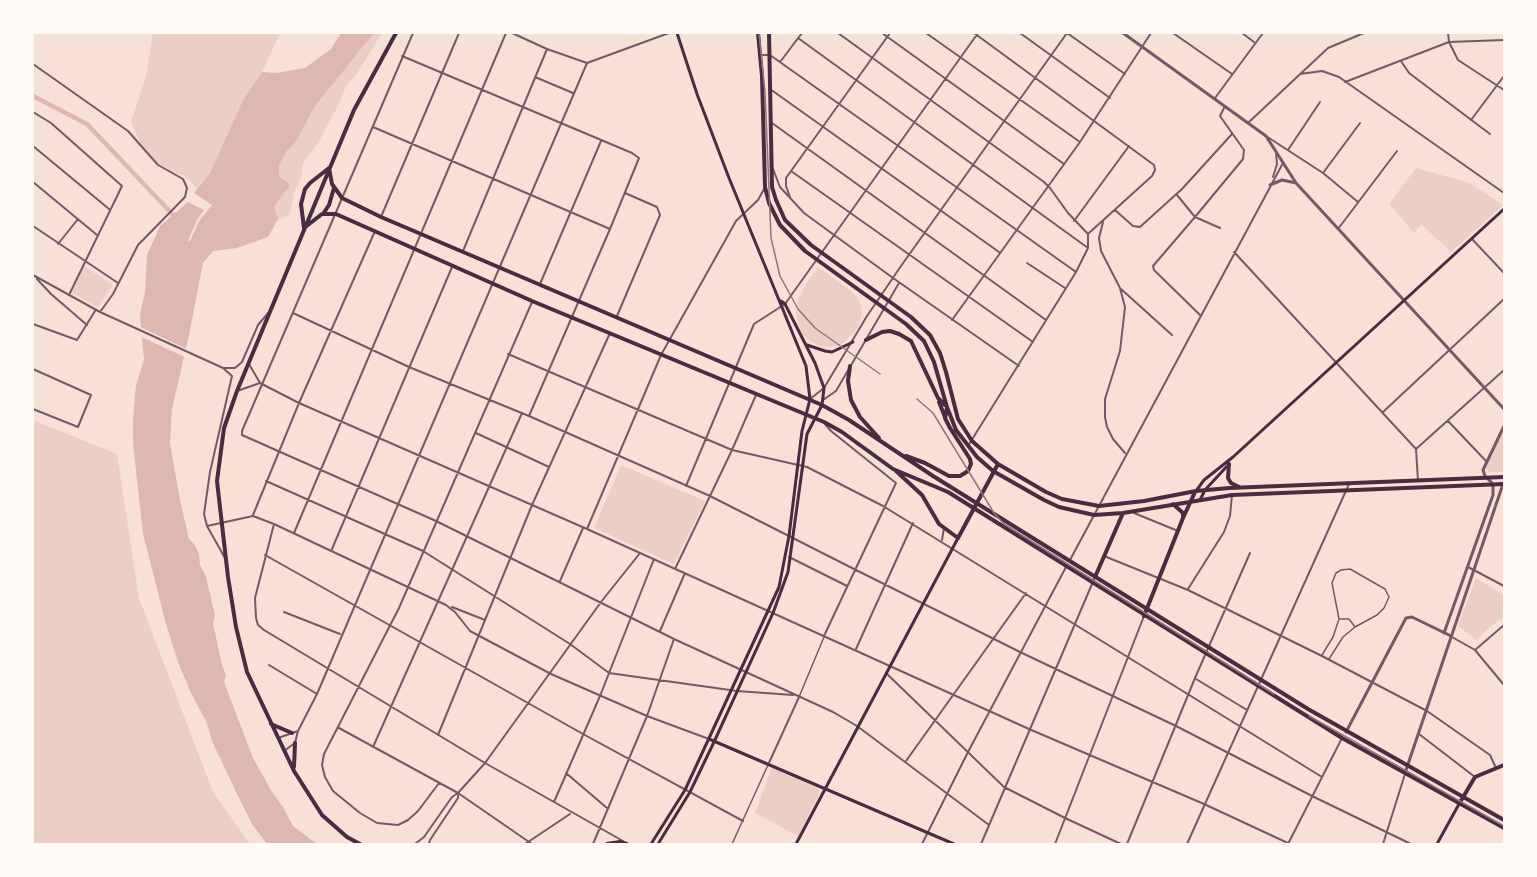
<!DOCTYPE html>
<style>
body{margin:0}
#map{position:relative;width:1537px;height:877px;overflow:hidden;background:#f7e1d7;font-family:Karla,sans-serif}
canvas{display:block}
.frame{position:absolute;inset:0;border:34px solid #fffaf5;pointer-events:none}
</style>
<div id="map">
<canvas width="1537" height="877"></canvas>
<div class="frame"></div>
</div>
<script>
const ctx = document.querySelector('canvas').getContext('2d');
ctx.lineJoin = 'round';
function fillPath(path, color) {
  ctx.fillStyle = color;
  ctx.fill(path, 'evenodd');
}
function shape(rows) {
  const path = new Path2D();
  for (const r of rows) {
    path.moveTo(r[0], r[1]);
    for (let i = 2; i < r.length; i += 2) path.lineTo(r[i], r[i + 1]);
  }
  return path;
}
function strokePath(path, color, width, dash) {
  ctx.strokeStyle = color;
  ctx.lineWidth = width;
  ctx.lineCap = dash ? 'butt' : 'round';
  ctx.setLineDash(dash || []);
  ctx.stroke(path);
}
fillPath(shape([
 [153,33,280,33,262,72,243,100,210,173,197,188,183,175,173,172,159,164,141,144,131,122,146,76],
 [374,33,382,33,358,72,346,86,341,100,318,143,302,165,302,175,294,193,290,215,275,222,274,208,289,183,279,176,279,165,286,152,296,142,315,106],
 [1416,168,1470,183,1503,205,1451,252,1421,224,1414,233,1389,204],
 [84,266,113,285,98,307,72,293],
 [818,267,850,290,858,298,862,308,861,319,857,329,842,344,831,347,820,346,810,341,803,334,798,324,796,314,798,300,804,287],
 [33,420,117,454,139,598,213,792,250,844,33,844],
 [1504,428,1503,472,1488,472,1487,465],
 [621,465,705,501,674,564,594,528],
 [1476,578,1504,595,1504,617,1487,629,1477,640,1458,626],
 [772,768,818,787,820,792,798,836,755,813]
]), '#ebcfc5');
fillPath(shape([
 [341,33,374,33,315,106,296,142,286,152,279,165,279,176,289,183,289,188,284,192,274,208,278,219,268,237,237,248,213,251,203,263,189,335,172,409,170,443,180,500,189,539,195,545,199,554,200,565,206,577,215,615,213,623,222,665,226,675,224,682,253,758,272,792,283,807,293,826,317,844,267,844,252,824,237,794,212,741,207,723,191,693,178,662,166,624,143,534,133,443,133,420,136,385,144,360,140,315,145,292,147,255,160,226,188,202,204,210,197,220,188,241,190,241,199,221,212,205,194,193,210,173,243,100,262,72,276,73,305,68,331,49]
]), '#dcb8b0');
fillPath(shape([
 [138,326,189,350,187,358,139,336]
]), '#f7e1d7');
strokePath(shape([
 [33,96,87,124,177,219]
]), '#dcb8b0', 4.5);
strokePath(shape([
 [1340,619,1349,619,1355,627],
 [1322,655,1333,637,1339,619,1332,583,1336,573,1341,570,1350,569,1385,589,1389,597,1384,608,1377,615,1355,627,1343,637,1329,659]
]), '#755966', 1.5);
strokePath(shape([
 [799,697,824,637],
 [732,844,768,765]
]), '#755966', 1.5);
strokePath(shape([
 [413,33,242,431,242,435,436,521,674,639,833,712,857,726,989,825],
 [512,33,547,49,587,63,669,33],
 [838,33,1044,182,1050,188,1068,213,1088,234],
 [882,33,1064,164],
 [926,33,1080,142],
 [974,33,1154,165,1155,170,1152,176,1089,233],
 [1020,33,1110,98],
 [1173,33,1232,74],
 [1242,33,1254,42],
 [1448,33,1449,42,1458,60,1504,90],
 [798,38,1088,248],
 [761,55,770,55,1076,272],
 [402,56,632,153,639,158,610,229,529,416],
 [1401,61,1409,73,1490,134],
 [780,62,802,33],
 [33,64,128,131,158,165,183,179,187,188,185,197,138,245,113,294,100,312],
 [1300,74,1322,71,1339,77,1504,193],
 [535,77,573,93],
 [1345,82,1449,42,1504,40],
 [770,89,999,252],
 [1215,98,1263,33],
 [33,112,51,123,122,186,69,295],
 [1471,120,1504,76],
 [1249,122,1328,48,1364,33],
 [772,123,1046,320],
 [373,127,610,229],
 [1266,136,1323,173,1358,202],
 [33,146,109,209],
 [1288,150,1320,102],
 [773,169,780,187,804,213,893,278,1019,366],
 [791,171,1033,342],
 [1323,173,1360,123],
 [1273,177,1277,164,1276,153],
 [33,182,97,235],
 [1177,195,1195,217,1243,159,1244,150,1220,116,1225,106],
 [790,197,786,186,786,178,890,33],
 [1115,210,1133,226,1140,227,1182,189,1232,134],
 [381,217,459,33],
 [1074,221,1129,146],
 [1103,222,1099,238,1101,251,1120,288,1125,307,1120,351,1105,399,1105,417,1107,427,1113,439,1125,453],
 [33,226,118,283],
 [1338,229,1397,151],
 [1472,239,1504,273],
 [58,244,78,219],
 [463,251,547,49],
 [1234,252,1416,449,1418,481],
 [1027,263,1065,288],
 [33,275,100,312,223,368,232,376,210,472,204,514,207,526,225,558],
 [37,279,51,294,87,325],
 [540,284,601,141],
 [1121,289,1172,335],
 [293,313,409,367,529,416,710,496,854,569,1020,652,1176,726,1312,796,1411,844],
 [1200,315,1154,270,1153,266,1195,217,1220,228],
 [617,316,660,215,657,207,625,193],
 [952,320,1080,142,1151,33],
 [33,324,77,340,95,311],
 [508,354,732,450,807,467,883,506,1322,777],
 [249,364,260,383,299,403,587,529,1029,729,1204,804,1290,844],
 [223,368,235,368,242,362,258,325,269,312],
 [33,369,91,395,78,427,33,409],
 [237,391,260,383],
 [810,399,824,388,867,316,901,266,1067,33,1125,74],
 [823,400,836,391,899,283],
 [1383,412,1504,299],
 [1448,421,1486,461],
 [476,433,549,467],
 [968,446,1076,272,1088,248,1088,234],
 [1416,449,1504,370],
 [266,481,423,551,570,644,609,673,737,691,793,695],
 [686,486,754,324,785,304,978,33],
 [1134,513,1178,531],
 [253,515,299,403,375,231],
 [274,524,255,598,256,618,258,625,264,630,485,763,623,841],
 [207,526,253,516,274,524,446,605,455,612,470,631,551,674,647,716,709,739],
 [587,529,661,355,736,221,758,200,764,189],
 [294,533,506,33],
 [942,540,944,528],
 [332,549,452,267],
 [265,555,583,734,743,821],
 [1104,556,1188,590,1322,656,1427,711,1490,755,1496,768],
 [789,557,847,586],
 [1070,560,1283,163],
 [1468,567,1504,586],
 [675,569,732,450,756,395],
 [560,581,583,528],
 [1188,589,1224,532,1230,516,1232,495],
 [452,607,485,620],
 [284,612,340,634],
 [660,631,685,573],
 [824,636,896,483,831,431,825,424],
 [1452,637,1475,650,1504,685],
 [856,649,913,523],
 [1475,650,1504,625],
 [269,665,317,694],
 [886,673,1004,787,1065,818,1121,844],
 [1196,679,1247,710],
 [339,728,458,793,532,844],
 [1419,734,1475,777],
 [438,735,532,505,610,333],
 [278,738,298,731],
 [373,747,522,413],
 [284,751,295,743,298,731,317,694,587,63],
 [906,761,1026,593],
 [768,765,799,697],
 [566,773,607,808],
 [439,783,418,811,408,820,398,825,377,823,360,813,333,791,325,777,322,765,324,754,399,608,532,302],
 [554,802,600,696,654,559],
 [415,844,424,837,452,797,458,793,485,763,601,602,640,553],
 [429,844,430,840,458,798,458,793],
 [525,844,570,814],
 [593,844,647,716,674,639],
 [922,844,968,752,1066,567],
 [981,844,1095,577],
 [1055,844,1144,616],
 [1127,844,1195,678,1250,553],
 [1187,844,1349,484],
 [1288,844,1342,738],
 [1383,844,1405,774]
]), '#755966', 2);
strokePath(shape([
 [1123,33,1266,136,1296,183,1504,409],
 [1270,185,1282,180,1296,183],
 [1444,633,1493,495,1493,484,1485,476,1483,470,1504,426],
 [1346,732,1406,618,1412,617,1451,636],
 [1405,773,1503,484]
]), '#755966', 3);
strokePath(shape([
 [807,345,825,351,832,352,853,342],
 [1196,491,1204,480,1233,457,1504,209],
 [1200,500,1205,490,1229,464],
 [709,739,954,844],
 [651,844,685,790,779,587,789,536,802,431,810,399,806,366,729,178,697,94,677,33],
 [658,844,690,792,714,742,773,613,788,572,807,434,822,405,824,388,815,363,785,304,781,301],
 [796,844,958,538],
 [1437,844,1459,804]
]), '#4a2c40', 3);
strokePath(shape([
 [758,33,762,76,765,187,769,203,780,225,805,251,906,324,924,341,934,362,947,407,956,430,977,457,993,471,1044,500,1059,507,1094,515,1123,513,1232,495,1504,484],
 [769,33,772,187,776,200,785,220,811,245,911,317,930,335,940,353,946,372,958,419,972,441,998,464,1046,492,1062,499,1099,506,1144,501,1196,491,1229,488,1504,477],
 [323,214,329,205,334,188],
 [304,228,301,204,305,189,310,183,329,168,332,184,342,198,381,217,822,405,849,420,933,476,1308,709,1504,820],
 [304,228,322,214,336,214,532,301,824,422,842,432,893,469,948,492,1342,738,1504,828],
 [866,340,882,332,890,331,899,334,911,341,938,398,945,405],
 [850,366,848,381,851,400,860,417,879,438],
 [939,402,945,417],
 [906,456,925,463,949,476,960,476,968,471,971,464,970,459,950,428,945,418,947,408],
 [1229,464,1228,478,1231,483,1239,487],
 [896,471,922,495,939,524,958,538,998,464],
 [1173,504,1183,513,1183,516],
 [1095,577,1123,513],
 [1144,616,1183,518,1195,492],
 [271,724,292,733],
 [294,767,295,743],
 [1459,804,1475,777,1504,765],
 [360,844,347,837,322,815,294,771,247,672,236,627,228,577,217,481,224,428,237,391,354,110,396,33],
 [607,844,620,842,627,844]
]), '#4a2c40', 4);
strokePath(shape([
 [759,33,765,92,771,238,780,276,798,309,815,328,880,374],
 [917,399,933,413,994,513,1004,524,1274,694],
 [1309,716,1504,826]
]), '#8f747c', 1.5);
</script>
